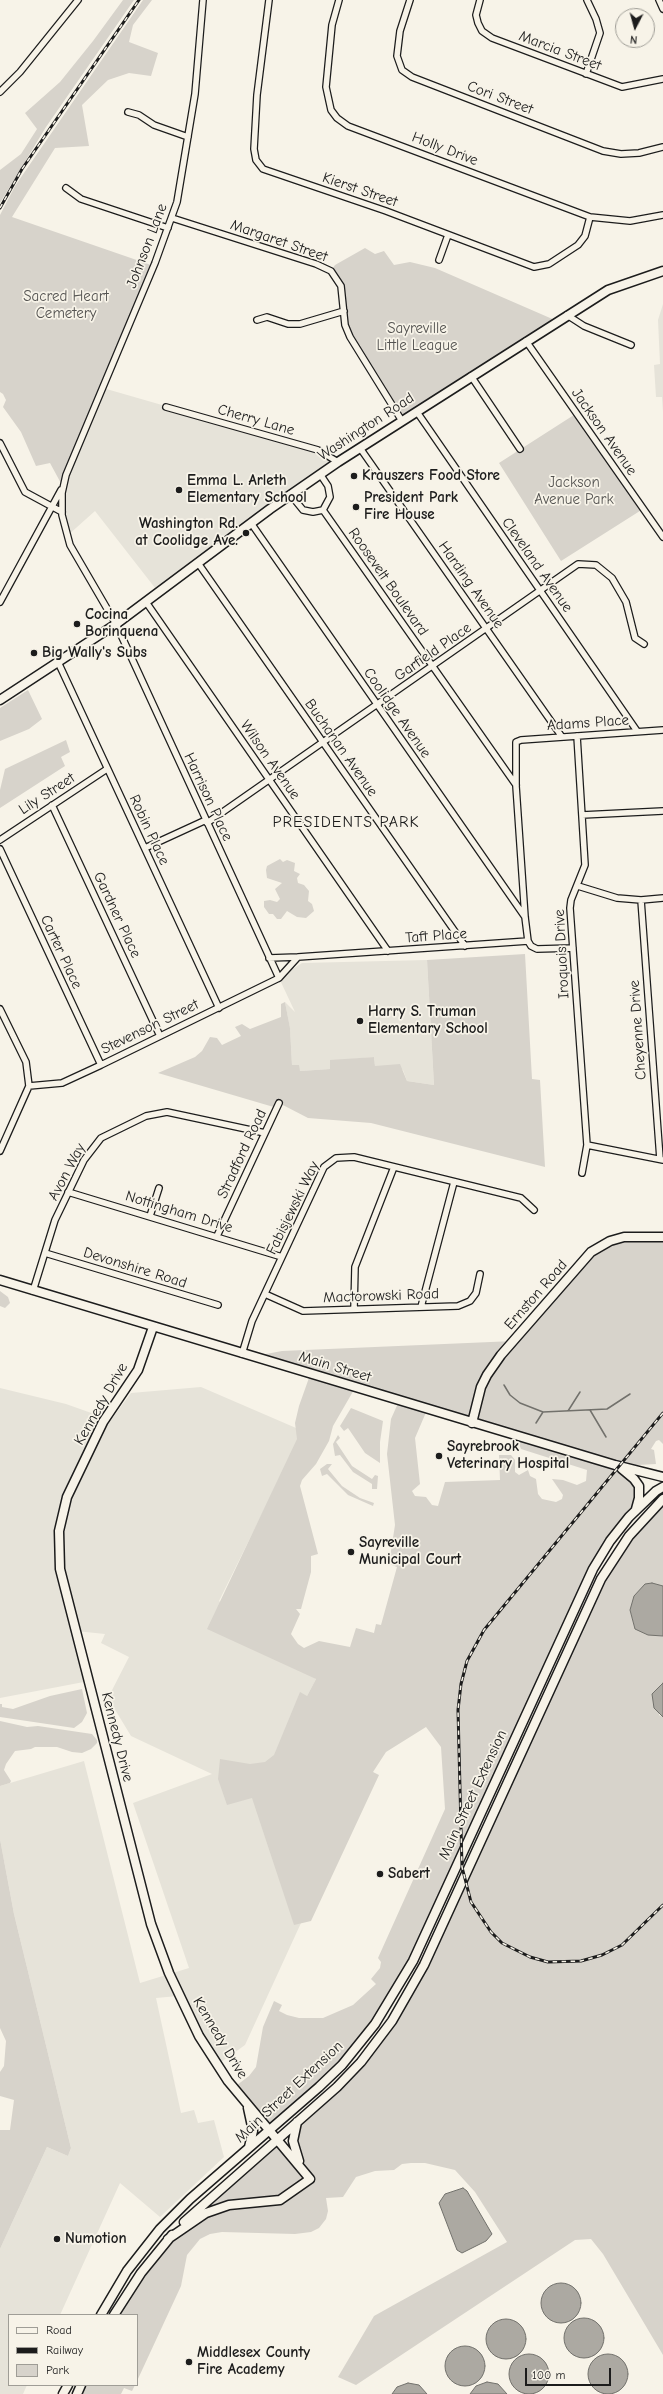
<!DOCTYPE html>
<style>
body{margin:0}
#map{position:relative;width:663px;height:2394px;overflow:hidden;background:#f7f3e8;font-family:"Comic Neue",sans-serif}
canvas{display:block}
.legend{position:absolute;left:8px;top:2314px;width:130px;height:72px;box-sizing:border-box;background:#f7f3e8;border:1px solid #9f9d96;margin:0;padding:5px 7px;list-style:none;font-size:12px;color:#1c1c1c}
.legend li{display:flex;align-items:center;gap:8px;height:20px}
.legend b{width:20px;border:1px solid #9f9d96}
.north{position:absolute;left:615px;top:8px;width:40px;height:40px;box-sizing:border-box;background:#f7f3e8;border:1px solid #9f9d96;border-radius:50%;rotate:186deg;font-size:11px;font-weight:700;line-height:16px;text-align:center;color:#1c1c1c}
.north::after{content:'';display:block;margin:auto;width:14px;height:18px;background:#1c1c1c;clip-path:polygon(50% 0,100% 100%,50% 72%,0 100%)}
.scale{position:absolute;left:525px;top:2368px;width:86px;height:18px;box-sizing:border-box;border:2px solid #1c1c1c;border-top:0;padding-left:5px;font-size:12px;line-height:14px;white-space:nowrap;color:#1c1c1c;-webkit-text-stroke:3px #f7f3e8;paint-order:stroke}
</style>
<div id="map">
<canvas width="663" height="2394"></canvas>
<ul class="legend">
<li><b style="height:5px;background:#f7f3e8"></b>Road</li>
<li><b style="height:5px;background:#1c1c1c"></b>Railway</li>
<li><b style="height:11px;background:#d7d3cb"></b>Park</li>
</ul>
<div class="north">N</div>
<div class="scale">100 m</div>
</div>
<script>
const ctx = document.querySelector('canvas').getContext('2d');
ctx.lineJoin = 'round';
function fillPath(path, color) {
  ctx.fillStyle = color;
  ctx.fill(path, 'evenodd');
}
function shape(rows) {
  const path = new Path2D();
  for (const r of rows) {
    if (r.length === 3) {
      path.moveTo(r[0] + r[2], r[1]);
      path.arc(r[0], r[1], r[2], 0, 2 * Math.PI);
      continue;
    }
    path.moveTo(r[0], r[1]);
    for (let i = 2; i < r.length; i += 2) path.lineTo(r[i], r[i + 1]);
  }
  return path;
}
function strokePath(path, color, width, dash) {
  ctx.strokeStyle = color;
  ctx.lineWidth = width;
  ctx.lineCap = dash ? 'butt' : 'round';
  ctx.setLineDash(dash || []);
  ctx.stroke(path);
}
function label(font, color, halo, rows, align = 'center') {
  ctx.font = font + ' "Comic Neue",sans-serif';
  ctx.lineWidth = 3.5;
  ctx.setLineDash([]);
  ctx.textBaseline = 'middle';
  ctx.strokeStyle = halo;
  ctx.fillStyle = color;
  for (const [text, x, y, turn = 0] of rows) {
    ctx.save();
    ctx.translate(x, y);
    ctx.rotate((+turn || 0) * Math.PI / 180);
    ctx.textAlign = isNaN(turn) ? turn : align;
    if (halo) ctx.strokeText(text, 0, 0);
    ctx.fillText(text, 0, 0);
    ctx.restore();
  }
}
fillPath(shape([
 [663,304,663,412,662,397,656,397,654,365,660,364,658,320],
 [103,388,318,450,338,462,159,593,95,511,67,536,65,530,63,487],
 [427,960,434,1085,407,1081,403,1070,375,1066,374,1057,330,1061,330,1069,300,1071,292,1065,290,1029,285,1002,295,1012,279,978,302,963],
 [201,1387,303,1431,219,1601,316,1679,307,1696,301,1923,245,2045,217,2065,178,1996,156,1998,181,2113,194,2110,198,2123,214,2120,224,2157,160,2217,120,2183,60,2315,9,2315,9,2385,27,2385,23,2394,0,2394,0,2249,47,2147,68,2156,71,2148,14,1914,0,1839,0,1786,84,1761,140,1983,189,1968,133,1803,212,1774,131,1736,108,1698,129,1657,101,1643,105,1634,76,1631,89,1681,0,1698,0,1388,66,1404,111,1420,131,1393]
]), '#e6e3d9');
fillPath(shape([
 [123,0,134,0,46,127,0,203,0,170,21,154,37,129,25,113,60,82,93,41],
 [143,0,152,0,133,25,129,42,158,53,151,76,129,73,108,80,82,105,89,146,55,148,12,217,154,266,63,487,50,463,36,466,21,432,3,407,6,400,3,394,0,392,0,215,15,186],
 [365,248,375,254,384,251,394,265,410,262,435,268,557,321,402,421,350,337,343,297,331,271,335,265],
 [577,413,643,509,561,561,499,463],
 [28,690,42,719,29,729,0,741,0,708],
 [66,740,70,752,61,757,65,766,0,808,0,790,5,769],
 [280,859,283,862,287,860,295,863,294,871,300,874,297,878,298,883,304,885,309,891,308,901,312,904,314,911,306,918,297,917,287,911,281,919,277,919,273,914,269,914,264,907,264,901,270,900,277,902,280,899,275,889,282,883,267,878,266,870,267,866],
 [525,954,532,1079,540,1080,545,1167,371,1123,308,1118,279,1103,277,1108,158,1073,195,1057,202,1051,210,1037,217,1038,222,1045,241,1036,235,1027,242,1024,250,1029,281,1017,281,1004,285,1002,290,1028,292,1065,299,1065,300,1071,330,1069,330,1060,374,1057,375,1066,400,1064,407,1081,434,1085,427,960],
 [663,1237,663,1444,659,1440,656,1441,651,1449,654,1450,656,1464,618,1466,634,1479,639,1498,604,1550,413,1961,369,2033,269,2131,233,2088,249,2076,256,2067,263,2027,274,2001,282,2005,279,2011,287,2015,299,2018,323,2018,353,2005,376,1984,371,1979,380,1968,381,1962,378,1958,445,1809,441,1747,426,1727,386,1752,373,1772,379,1775,311,1921,294,1925,252,1798,227,1805,218,1779,220,1759,250,1764,265,1762,274,1755,300,1692,307,1696,316,1679,207,1629,297,1439,295,1423,299,1406,310,1375,250,1357,282,1351,514,1341,591,1252,610,1241],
 [355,1388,399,1401,391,1419,387,1454,395,1525,389,1564,397,1567,381,1625,376,1624,374,1633,356,1628,350,1647,319,1641,304,1648,298,1644,291,1634,300,1614,296,1609,301,1609,311,1572,311,1556,318,1554,300,1486,302,1480,316,1464,329,1441,333,1426],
 [427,1410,516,1436,521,1449,587,1470,586,1481,577,1485,563,1480,552,1479,563,1495,562,1499,556,1502,542,1499,538,1494,536,1479,530,1476,528,1470,519,1475,515,1472,515,1460,511,1455,499,1455,500,1480,445,1482,438,1506,432,1505,426,1497,415,1496,412,1491,420,1484,415,1438],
 [0,1291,8,1297,10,1303,5,1308,0,1306],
 [351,1408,383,1421,380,1442,380,1463,365,1453,348,1428,344,1431,340,1426],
 [338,1435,340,1438,336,1442,352,1466,372,1479,375,1475,378,1476,377,1489,372,1489,372,1484,353,1472,340,1455,335,1456,333,1444],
 [327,1464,332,1464,328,1469,342,1486,360,1498,374,1503,373,1506,348,1495,327,1474,322,1476,320,1469],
 [663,1499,663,1586,661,1585,630,1610,634,1625,663,1636,663,1683,660,1685,659,1715,663,1717,663,2355,603,2254,591,2239,575,2240,356,2385,338,2377,374,2316,507,2242,475,2192,455,2170,425,2163,411,2163,402,2164,394,2170,375,2171,356,2177,343,2197,326,2198,328,2211,326,2219,319,2228,311,2232,295,2234,222,2232,210,2234,200,2239,187,2255,181,2286,137,2381,137,2315,114,2315,168,2239,188,2218,277,2140,300,2166,294,2147,298,2122,353,2070,404,2003,611,1562],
 [82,1689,87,1713,82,1722,74,1728,0,1717,0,1704,2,1704,2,1707,13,1709,50,1696],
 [0,1721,27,1727,38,1726,92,1734,97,1740,97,1743,91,1749,82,1753,72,1752,57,1747,35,1747,31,1749,15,1751,6,1764,4,1770,11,1781,10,1783,0,1786],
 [0,1839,14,1914,71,2148,68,2156,47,2147,0,2249,0,2130,10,2130,14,2100,0,2096,0,2072,4,2066,6,2041,0,2028],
 [81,2385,135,2385,132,2391,124,2388,121,2394,77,2394]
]), '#d7d3cb');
const water = shape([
 [652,1583,663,1586,663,1636,648,1635,635,1629,630,1610,634,1596,645,1584,652,1583],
 [663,1683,663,1717,654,1708,652,1694,663,1683],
 [463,2188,467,2191,492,2234,486,2241,462,2253,457,2250,439,2203,445,2194,463,2188],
 [561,2303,20],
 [584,2338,20],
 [506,2339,20],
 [465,2366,20],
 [608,2374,20],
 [529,2374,20],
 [487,2382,498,2384,507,2394,470,2394,476,2386,487,2382],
 [408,2383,419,2385,427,2394,392,2394,397,2387,408,2383]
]);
fillPath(water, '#aca9a2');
strokePath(water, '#72716c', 1);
strokePath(shape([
 [504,1385,510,1395,520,1403,543,1412],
 [590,1410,606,1437],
 [568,1411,580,1392],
 [536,1423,543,1412,607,1409,630,1394]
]), '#72716c', 1.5);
const street = shape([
 [203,0,195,94,177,202,155,263,66,475,62,493,62,515,70,545,116,624,279,978],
 [269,0,257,95,254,149,256,160,263,169,386,211,534,267,549,264,578,245,585,236,590,217],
 [339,0,332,25,326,87,331,110,337,118,348,126,590,217,630,221,663,215],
 [410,0,400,31,397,56,402,70,412,77,603,151,621,154,639,153,663,147],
 [480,0,476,15,478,23,482,31,492,38,622,87,663,79],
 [659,0,663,9],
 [586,74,600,33,596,19,587,0],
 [0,92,20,72,78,0],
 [128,112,139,115,154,125,188,137],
 [66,188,81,199,168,228],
 [172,218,316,264,331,271,341,286,345,325,350,337,402,421],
 [439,260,448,235],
 [567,315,584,326,631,345],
 [257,320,267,317,288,324,300,324,344,311],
 [526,341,663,537],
 [471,376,520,449],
 [166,407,318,450,338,462],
 [417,412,637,731],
 [0,443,25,492,62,512],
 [360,448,562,737],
 [290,494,303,510,313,512,323,510,330,497,328,486,320,474],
 [323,510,516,785],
 [251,523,525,917],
 [198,563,465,946],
 [0,602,61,490],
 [146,602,388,951],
 [58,662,219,1008],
 [577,736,585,865,571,900,570,908,587,1145,582,1173],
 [52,805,160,1036],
 [582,815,663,811],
 [207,823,578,564,596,565,612,578,626,602,635,638,644,644],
 [0,840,107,769],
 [145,848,206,820],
 [0,849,101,1065],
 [578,886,617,898,641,900,663,898],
 [641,900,660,1159],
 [528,941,525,917,516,786,516,742,521,740,663,730],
 [269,958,298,957],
 [0,1009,26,1062,29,1086,0,1151],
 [29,1086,62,1083,101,1065,279,978,298,957,528,941,531,946,537,949,573,948],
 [587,1145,663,1160],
 [68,1192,282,1257],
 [150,1216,159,1188],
 [217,1236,279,1103],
 [45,1253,218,1305],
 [33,1291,55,1220,84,1160,101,1138,146,1116,167,1112,265,1133],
 [265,1294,303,1311,458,1306,470,1301,476,1293,480,1274],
 [421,1307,454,1182],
 [354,1309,355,1267,394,1167],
 [242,1354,252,1321,324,1167,336,1158,354,1157,521,1198,534,1210]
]);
const secondary = shape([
 [0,1280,615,1465,663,1477],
 [153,1327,138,1370,103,1422,67,1497,59,1531,60,1569,151,1924,169,1973,199,2036,228,2081,310,2179,280,2200,229,2205,206,2213,168,2239],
 [472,1423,481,1387,487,1375,501,1355,591,1252,610,1241,624,1237,663,1237],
 [622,1469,634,1479,639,1486,639,1498,636,1509],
 [248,2108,253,2131,249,2147],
 [297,2122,293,2141,299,2161],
 [184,2222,337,2087,361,2062,392,2021,424,1965,601,1579,629,1536,663,1499],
 [101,2315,127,2271,160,2229,190,2199,319,2087,342,2065,375,2024,413,1961,593,1569,610,1541,629,1517,656,1491,663,1487],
 [114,2315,141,2273,172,2235],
 [63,2394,68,2385],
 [77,2394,81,2385]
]);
const primary = shape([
 [0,700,116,624,270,509,338,462,608,290,663,271]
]);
strokePath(street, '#1c1c1c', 8);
strokePath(secondary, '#1c1c1c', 11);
strokePath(primary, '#1c1c1c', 11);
strokePath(street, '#f7f3e8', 5.5);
strokePath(secondary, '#f7f3e8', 8);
strokePath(primary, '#f7f3e8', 8);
const rail = shape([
 [0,208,22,169,139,0],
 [663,1413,484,1630,467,1661,461,1684,458,1710,462,1867,471,1902,491,1932,502,1943,530,1957,548,1962,581,1961,602,1955,622,1945,663,1905]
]);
strokePath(rail, '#1c1c1c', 3);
strokePath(rail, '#f7f3e8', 1.5, [4.5]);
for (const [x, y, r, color] of [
 [354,476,4,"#1c1c1c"],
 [179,490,4,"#1c1c1c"],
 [356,507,4,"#1c1c1c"],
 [246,533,4,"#1c1c1c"],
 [77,624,4,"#1c1c1c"],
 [34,653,4,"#1c1c1c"],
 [360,1021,4,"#1c1c1c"],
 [439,1456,4,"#1c1c1c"],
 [351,1552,4,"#1c1c1c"],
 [380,1874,4,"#1c1c1c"],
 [57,2239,4,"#1c1c1c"],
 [189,2362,4,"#1c1c1c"]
]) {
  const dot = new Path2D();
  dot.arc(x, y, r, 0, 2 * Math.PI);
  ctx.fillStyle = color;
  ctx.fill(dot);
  strokePath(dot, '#f7f3e8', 1.5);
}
label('15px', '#1c1c1c', '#f7f3e8', [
 ["Marcia Street",560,51,21],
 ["Cori Street",500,98,21],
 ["Holly Drive",445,149,21],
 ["Kierst Street",360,190,19],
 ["Margaret Street",279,241,19],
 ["Johnson Lane",147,246,-69],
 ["Cherry Lane",256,420,16],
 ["Washington Road",366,427,-33],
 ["Jackson Avenue",604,432,55],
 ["Cleveland Avenue",537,565,55],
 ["Roosevelt Boulevard",388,582,55],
 ["Harding Avenue",471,585,55],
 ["Garfield Place",433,652,-35],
 ["Coolidge Avenue",397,713,55],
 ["Adams Place",588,723,-4],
 ["Buchanan Avenue",341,748,55],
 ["Wilson Avenue",270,760,55],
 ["Lily Street",47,794,-33],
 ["Harrison Place",208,797,65],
 ["Robin Place",149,830,65],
 ["Gardner Place",117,915,65],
 ["Taft Place",436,936,-4],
 ["Carter Place",61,952,65],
 ["Iroquois Drive",562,954,-93],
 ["Stevenson Street",150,1027,-26],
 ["Cheyenne Drive",638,1030,-94],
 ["Stradford Road",242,1154,-65],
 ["Avon Way",67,1172,-62],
 ["Fabisjewski Way",293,1208,-64],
 ["Nottingham Drive",179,1212,17],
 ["Devonshire Road",135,1268,17],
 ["Ernston Road",536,1295,-49],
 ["Mactorowski Road",381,1296,-2],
 ["Main Street",335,1367,17],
 ["Kennedy Drive",101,1404,-60],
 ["Kennedy Drive",117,1737,76],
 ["Main Street Extension",473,1795,-65],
 ["Kennedy Drive",220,2038,59],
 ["Main Street Extension",289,2092,-43]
]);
label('15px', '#545351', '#f7f3e8', [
 ["Sacred Heart",66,297],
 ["Cemetery",66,314],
 ["Sayreville",417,329],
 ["Little League",417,346],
 ["Jackson",574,483],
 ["Avenue Park",574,500]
]);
label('bold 15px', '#1c1c1c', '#f7f3e8', [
 ["Krauszers Food Store",362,476],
 ["Emma L. Arleth",187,481],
 ["Elementary School",187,498],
 ["President Park",364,498],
 ["Fire House",364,515],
 ["Washington Rd.",238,524,"right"],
 ["at Coolidge Ave.",238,541,"right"],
 ["Cocina",85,615],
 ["Borinquena",85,632],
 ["Big Wally's Subs",42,653],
 ["Harry S. Truman",368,1012],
 ["Elementary School",368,1029],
 ["Sayrebrook",447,1447],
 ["Veterinary Hospital",447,1464],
 ["Sayreville",359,1543],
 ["Municipal Court",359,1560],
 ["Sabert",388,1874],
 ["Numotion",65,2239],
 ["Middlesex County",197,2353],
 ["Fire Academy",197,2370]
], 'left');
ctx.letterSpacing = '1px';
label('16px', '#1c1c1c', '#f7f3e8', [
 ["PRESIDENTS PARK",346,822]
]);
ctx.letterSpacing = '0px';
</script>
